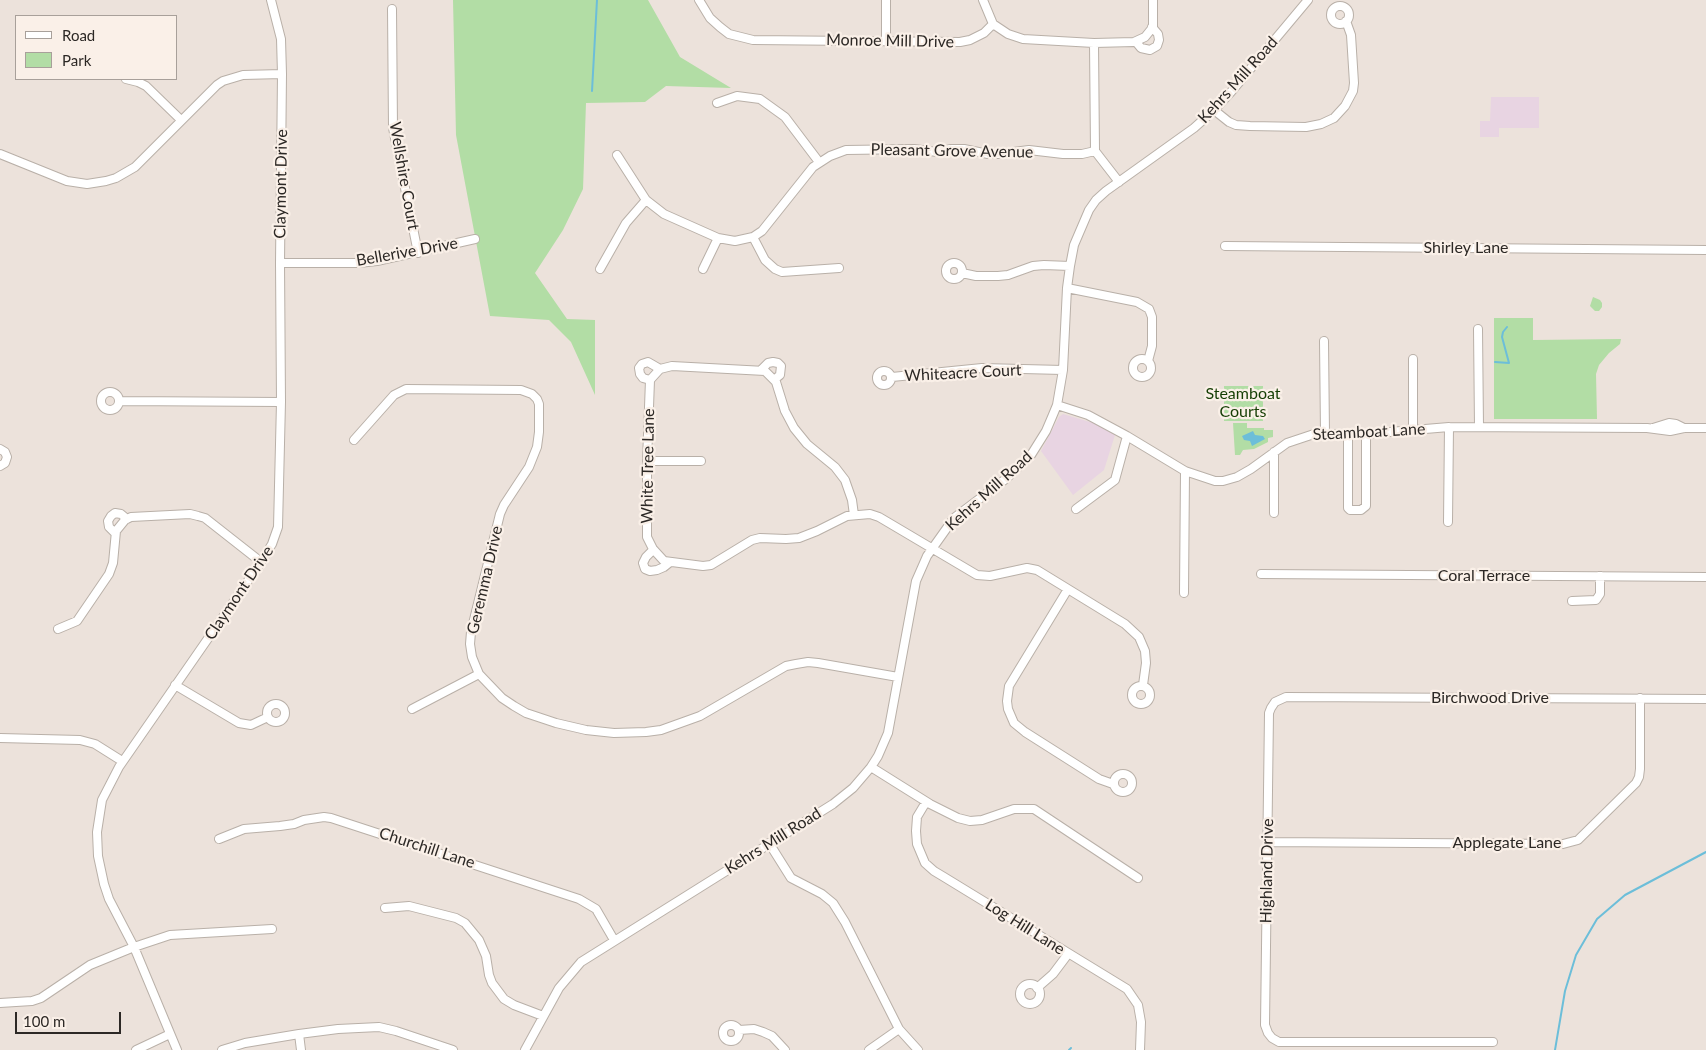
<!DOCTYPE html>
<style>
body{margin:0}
#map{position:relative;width:1706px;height:1050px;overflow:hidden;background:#ece2db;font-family:Lato,sans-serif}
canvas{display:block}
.legend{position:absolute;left:15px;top:15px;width:162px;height:65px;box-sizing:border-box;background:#faf0e8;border:1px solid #a8a09a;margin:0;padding:6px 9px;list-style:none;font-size:15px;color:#2c2825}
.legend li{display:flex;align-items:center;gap:10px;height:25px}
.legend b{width:25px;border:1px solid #a8a09a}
.scale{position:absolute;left:15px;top:1012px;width:106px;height:22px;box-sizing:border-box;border:2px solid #2c2825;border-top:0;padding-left:6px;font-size:15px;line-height:18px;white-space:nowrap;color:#2c2825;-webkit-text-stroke:4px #faf0e8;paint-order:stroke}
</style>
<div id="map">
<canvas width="1706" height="1050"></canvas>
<ul class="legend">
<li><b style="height:6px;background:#fff"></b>Road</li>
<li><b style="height:14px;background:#b2dda5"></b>Park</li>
</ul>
<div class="scale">100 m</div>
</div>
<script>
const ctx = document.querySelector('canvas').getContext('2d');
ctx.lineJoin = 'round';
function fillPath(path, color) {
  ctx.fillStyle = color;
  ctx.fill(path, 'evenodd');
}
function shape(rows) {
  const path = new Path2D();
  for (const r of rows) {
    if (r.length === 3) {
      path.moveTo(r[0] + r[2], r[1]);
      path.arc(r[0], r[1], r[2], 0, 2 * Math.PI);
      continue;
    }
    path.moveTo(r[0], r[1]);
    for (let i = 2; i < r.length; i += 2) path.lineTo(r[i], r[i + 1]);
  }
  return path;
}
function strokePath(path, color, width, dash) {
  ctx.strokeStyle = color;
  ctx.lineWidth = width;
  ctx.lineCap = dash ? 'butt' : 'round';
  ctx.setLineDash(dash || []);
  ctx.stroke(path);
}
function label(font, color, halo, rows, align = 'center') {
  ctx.font = font + ' Lato,sans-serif';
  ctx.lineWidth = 4.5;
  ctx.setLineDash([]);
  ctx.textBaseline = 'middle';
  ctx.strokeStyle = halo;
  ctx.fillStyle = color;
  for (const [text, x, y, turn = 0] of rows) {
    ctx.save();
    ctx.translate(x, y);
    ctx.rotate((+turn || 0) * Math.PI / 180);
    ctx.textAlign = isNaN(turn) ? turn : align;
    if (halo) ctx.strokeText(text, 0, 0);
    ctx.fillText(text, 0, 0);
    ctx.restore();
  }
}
fillPath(shape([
 [1491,97,1539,97,1539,128,1499,128,1499,137,1480,137,1480,121,1490,121],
 [1063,414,1100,425,1115,435,1104,470,1073,495,1041,451,1059,417]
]), '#e8d4e2');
fillPath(shape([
 [453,0,648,0,680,57,731,88,666,86,645,102,586,103,583,189,563,230,535,273,567,319,595,320,595,395,571,342,549,320,490,316,456,135],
 [1593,297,1600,300,1602,303,1602,307,1599,311,1595,311,1590,306],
 [1494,318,1533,318,1533,340,1621,339,1620,344,1609,353,1599,365,1596,374,1597,419,1494,419],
 [1224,386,1263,386,1263,421,1224,421],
 [1233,423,1247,423,1247,428,1264,428,1264,430,1273,430,1273,437,1268,438,1268,442,1254,449,1243,450,1240,455,1235,455]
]), '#b2dda5');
fillPath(shape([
 [1253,431,1255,435,1263,436,1265,439,1252,446,1250,441,1244,440,1242,436]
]), '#6cbed9');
strokePath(shape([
 [592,91,597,0],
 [1495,362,1509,363,1502,337,1503,332,1507,327],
 [1069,1050,1071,1048],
 [1555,1050,1565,991,1576,955,1597,919,1625,895,1706,852]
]), '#6cbed9', 2);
const minor = shape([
 [699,0,710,18,720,27,729,34,753,40,960,42,970,40,984,33,993,24,1008,34,1023,39,1094,43,1134,42,1145,37,1153,27,1153,0],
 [886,0,886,41],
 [983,0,993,24],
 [1340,15,9],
 [392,9,393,128,418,253],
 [1136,42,1141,48,1150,50,1157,46,1159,40,1158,34,1152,27],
 [1094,43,1095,151,1119,182],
 [126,79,138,82,146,86,181,120],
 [717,103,737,96,760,99,785,117,819,162],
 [1214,110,1229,122,1236,125,1250,126,1306,127,1321,124,1334,118,1345,106,1353,91,1354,83,1351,35,1346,21],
 [0,154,67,181,87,184,106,181,116,178,135,167,217,85,223,81,243,75,282,74],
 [617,155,646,200,664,214,718,238,735,241,753,237,762,231,813,167,830,156,846,150,914,149,937,152,950,149,964,149,988,154,998,154,1029,150,1063,154,1082,154,1095,151],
 [753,237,765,260,775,269,782,272,839,268],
 [1225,246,1706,250],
 [280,263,359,263,377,261,475,239],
 [954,271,8],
 [600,269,626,223,646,200],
 [703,269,718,238],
 [962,273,976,276,998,276,1008,275,1033,266,1044,265,1070,266],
 [1067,288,1137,302,1149,309,1152,317,1152,346,1148,361],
 [1478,329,1479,427],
 [1324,341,1325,434],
 [1142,368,9],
 [761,370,768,363,773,362,778,363,781,366,780,375,775,379],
 [884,378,7],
 [892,377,982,368,1063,370],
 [650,380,643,378,640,374,639,368,642,364,648,362,660,369],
 [110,401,9],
 [119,401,281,402],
 [1057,405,1088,415,1127,436,1185,471,1215,481,1223,481,1237,477,1251,469,1287,443,1314,434,1366,434,1449,427,1647,428,1670,431,1684,428,1706,428],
 [1653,428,1669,423,1676,424,1684,428],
 [1413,430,1413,359],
 [1348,434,1348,508,1350,510,1361,510,1366,506,1366,434],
 [354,440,394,395,406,389,521,390,532,394,537,399,539,404,539,432,537,447,529,467,504,505,500,514,471,632,470,644,472,657,479,674,502,698,514,706,526,713,556,723,586,730,614,733,646,732,661,730,700,716,786,666,796,664,808,662,818,663,898,677],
 [0,449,5,452,7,457,5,463,0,466],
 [1274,452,1274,513],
 [647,461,701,461],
 [1076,509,1115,480,1127,436],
 [854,515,852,500,845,480,835,467,807,444,794,428,785,411,776,382,765,371,672,366,660,369,650,380,647,461,647,537,653,549,664,561,703,566,711,565,752,540,760,538,786,539,799,538,817,531,847,516,870,514,879,517,977,575,990,576,1027,568,1037,570,1125,624,1139,637,1145,651,1146,663,1143,685],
 [1448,522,1449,427],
 [115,533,109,527,108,521,111,516,115,513,121,514,127,519],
 [653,550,646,557,643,563,645,569,650,571,657,570,664,567,669,563],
 [1261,574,1706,577],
 [1068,589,1009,686,1007,701,1008,709,1014,723,1025,732,1099,779,1113,784],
 [1184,593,1185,471],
 [1572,601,1596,600,1600,594,1600,576],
 [58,629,77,621,109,574,113,563,116,531,125,520,131,517,190,514,198,516,205,518,261,562],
 [175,685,239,723,251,725,268,717],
 [1141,695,9],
 [276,713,9],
 [412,709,479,674],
 [0,738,80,740,95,744,122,761],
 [871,767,930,804,958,818,970,821,982,820,1014,809,1034,809,1138,878],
 [1123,783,9],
 [926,802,917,817,916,831,917,844,925,863,934,871,944,877,1127,989,1138,1005,1141,1022,1140,1050],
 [219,839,244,829,280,826,294,824,304,820,324,817,331,818,579,899,596,909,614,940],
 [1268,842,1563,844,1578,840,1636,783,1639,777,1640,769,1640,698],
 [769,843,791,878,822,894,833,903,845,922,899,1029,918,1050],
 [385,908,409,906,456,918,465,923,479,940,486,956,489,975,492,983,504,999,514,1005,543,1016],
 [1030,994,10],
 [1037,988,1053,974,1068,954],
 [0,1003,32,1001,41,998,90,965,134,947,170,935,272,929],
 [731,1033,8],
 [739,1030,754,1029,763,1032,772,1036,785,1050],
 [299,1034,301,1050],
 [1493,1042,1279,1042,1272,1038,1268,1033,1265,1025,1269,713,1271,708,1275,702,1286,697,1706,699],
 [136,1050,170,1034],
 [177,1050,134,947,109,899,104,884,98,856,97,832,102,800,119,767,261,562,272,544,278,527,281,402,280,263,282,74,281,39,271,0],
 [222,1050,245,1043,299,1034,338,1029,379,1027,396,1031,453,1050],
 [525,1050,559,988,581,962,833,804,853,788,871,767,878,756,888,733,916,581,927,556,954,518,1007,478,1031,455,1046,431,1052,417,1057,405,1063,370,1067,288,1070,266,1074,245,1089,210,1096,200,1106,191,1194,128,1214,110,1231,92,1308,0],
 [869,1050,899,1029]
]);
strokePath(minor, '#b9b0a8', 10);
strokePath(minor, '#fff', 8);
label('16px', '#2c2825', '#faf0e8', [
 ["Monroe Mill Drive",890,41,1],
 ["Kehrs Mill Road",1238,80,-48],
 ["Pleasant Grove Avenue",952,151,1],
 ["Wellshire Court",404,176,80],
 ["Claymont Drive",281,184,-89],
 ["Shirley Lane",1466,248],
 ["Bellerive Drive",407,252,-10],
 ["Whiteacre Court",963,373,-3],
 ["Steamboat Lane",1369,432,-3],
 ["White Tree Lane",648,466,-89],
 ["Kehrs Mill Road",989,491,-42],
 ["Coral Terrace",1484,576],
 ["Geremma Drive",485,580,-77],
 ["Claymont Drive",239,593,-56],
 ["Birchwood Drive",1490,698],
 ["Kehrs Mill Road",773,841,-32],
 ["Applegate Lane",1507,843],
 ["Churchill Lane",427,848,18],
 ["Highland Drive",1267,871,-89],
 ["Log Hill Lane",1025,927,32]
]);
label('16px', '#153e04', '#faf0e8', [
 ["Steamboat",1243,394],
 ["Courts",1243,412]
]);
</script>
